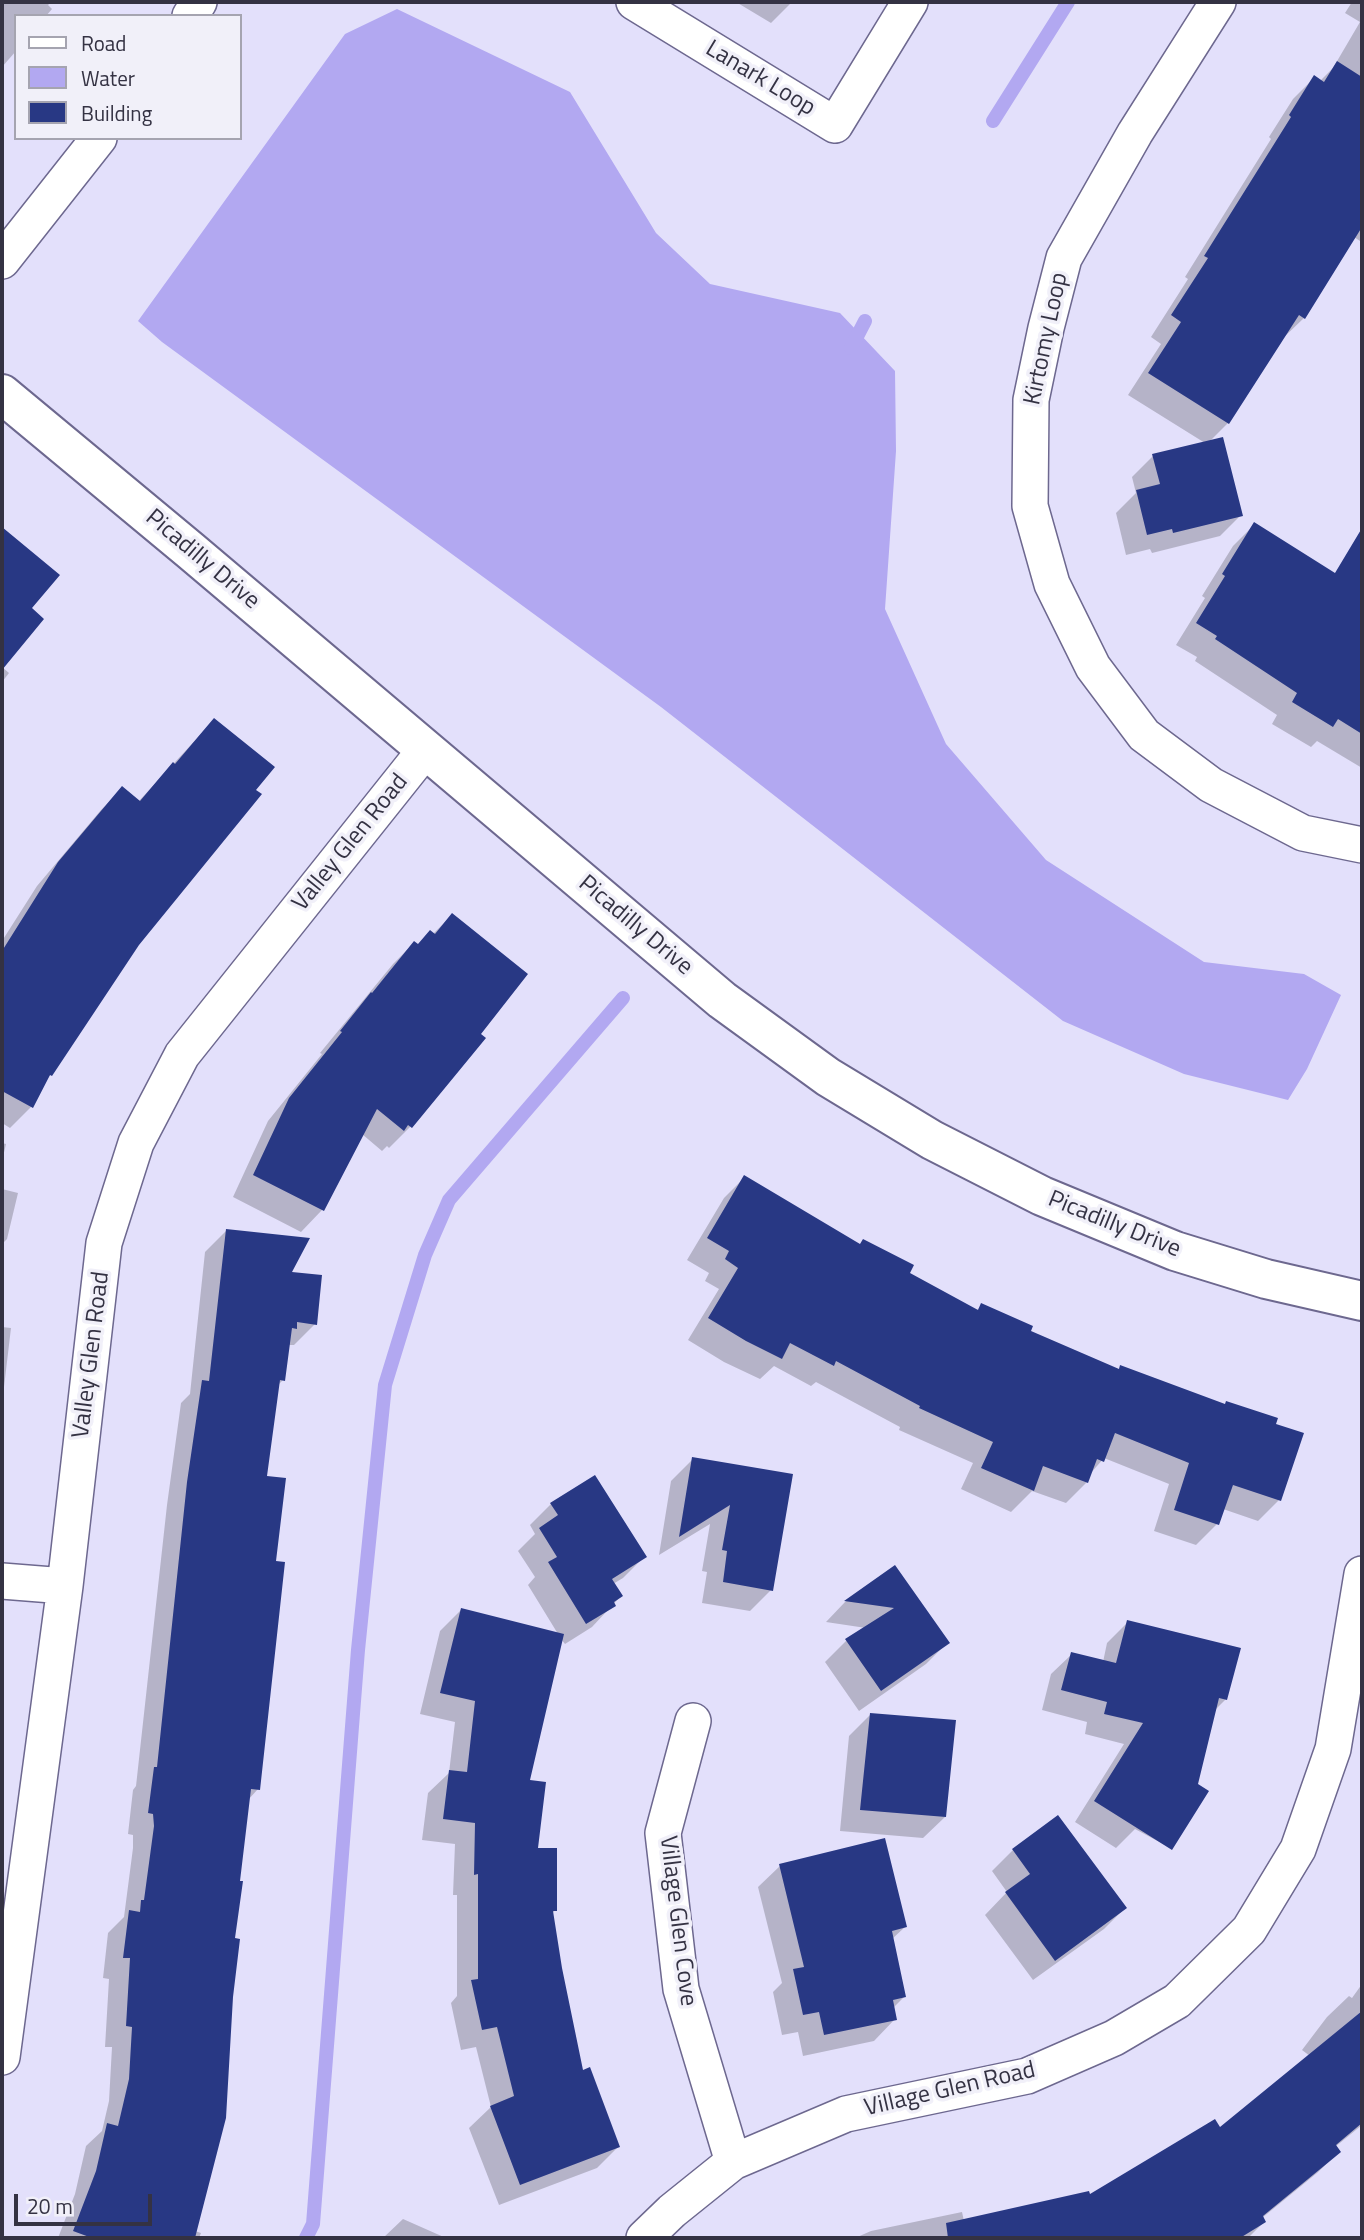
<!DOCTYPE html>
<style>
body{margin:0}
#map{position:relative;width:1364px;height:2240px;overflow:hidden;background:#e3e0fb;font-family:"Titillium Web",sans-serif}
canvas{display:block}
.frame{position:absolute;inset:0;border:4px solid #343243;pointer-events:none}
.legend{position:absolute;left:14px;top:14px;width:228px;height:126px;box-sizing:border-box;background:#f1f0f9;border:2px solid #a5a4b0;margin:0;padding:9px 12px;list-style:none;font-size:21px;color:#343243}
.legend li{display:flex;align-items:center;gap:14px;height:35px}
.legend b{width:35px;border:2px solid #a5a4b0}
.scale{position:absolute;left:14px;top:2194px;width:138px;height:32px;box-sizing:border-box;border:4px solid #343243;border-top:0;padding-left:9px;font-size:21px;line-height:24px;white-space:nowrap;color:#343243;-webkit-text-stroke:5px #f1f0f9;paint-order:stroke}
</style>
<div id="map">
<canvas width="1364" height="2240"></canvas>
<div class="frame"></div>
<ul class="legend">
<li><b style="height:9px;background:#fff"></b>Road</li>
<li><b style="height:19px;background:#b2a8f1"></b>Water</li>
<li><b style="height:19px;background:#283884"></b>Building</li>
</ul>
<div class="scale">20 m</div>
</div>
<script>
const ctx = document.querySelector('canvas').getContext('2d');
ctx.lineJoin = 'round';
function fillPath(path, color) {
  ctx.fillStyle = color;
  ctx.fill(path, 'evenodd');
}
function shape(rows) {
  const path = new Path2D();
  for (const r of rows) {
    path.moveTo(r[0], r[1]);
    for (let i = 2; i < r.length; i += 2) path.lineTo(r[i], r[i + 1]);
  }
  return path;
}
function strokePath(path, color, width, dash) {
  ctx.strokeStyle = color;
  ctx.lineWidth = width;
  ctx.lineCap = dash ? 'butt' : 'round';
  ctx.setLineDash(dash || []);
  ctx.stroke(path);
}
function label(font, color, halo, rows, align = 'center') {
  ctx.font = font + ' "Titillium Web",sans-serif';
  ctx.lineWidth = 7;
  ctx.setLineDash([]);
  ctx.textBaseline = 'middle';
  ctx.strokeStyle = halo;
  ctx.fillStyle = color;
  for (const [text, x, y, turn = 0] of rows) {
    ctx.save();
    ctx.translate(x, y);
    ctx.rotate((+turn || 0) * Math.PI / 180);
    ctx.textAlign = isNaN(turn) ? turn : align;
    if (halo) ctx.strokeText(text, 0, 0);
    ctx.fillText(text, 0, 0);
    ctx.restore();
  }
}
fillPath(shape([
 [397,9,570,92,656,233,710,284,840,313,895,371,896,451,885,609,946,744,1046,860,1204,962,1304,974,1341,995,1307,1069,1288,1100,1184,1074,1063,1021,661,707,162,342,138,321,345,34]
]), '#b2a8f1');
fillPath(shape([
 [2,2,51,2,48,5,52,9,46,16,16,16,16,51,2,67],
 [736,2,792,2,771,23],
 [1352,2,1362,2,1362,239,1360,241,1354,237,1304,318,1282,339,1228,423,1209,442,1241,515,1220,536,1152,553,1150,549,1126,555,1116,513,1136,493,1132,477,1153,456,1205,443,1128,395,1161,344,1151,337,1188,279,1185,277,1271,139,1269,137,1293,99,1314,78,1320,81,1333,68,1360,22,1345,13],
 [1254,525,1332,603,1362,621,1362,768,1317,741,1311,747,1272,724,1277,715,1195,661,1197,657,1176,645,1205,598,1202,596,1233,546],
 [2,529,57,575,29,608,2,667,9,673,2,682],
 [214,720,137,944,46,1081,31,1107,10,1128,2,1123,2,941,37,886,101,810,122,789,138,802],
 [452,915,410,1127,389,1148,387,1146,382,1151,362,1134,322,1210,301,1232,233,1197,268,1121,322,1054,320,1053,393,964,414,943,417,945,433,934],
 [2,1143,6,1144,2,1161],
 [745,1177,907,1274,976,1311,982,1305,1029,1332,1118,1370,1120,1367,1274,1425,1279,1500,1258,1521,1223,1509,1217,1524,1196,1545,1154,1531,1169,1484,1104,1458,1090,1474,1087,1482,1066,1503,1032,1491,1011,1512,961,1489,973,1463,899,1430,900,1427,816,1382,811,1386,774,1366,760,1379,724,1362,688,1340,719,1289,705,1281,709,1273,687,1260,724,1198],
 [2,1189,18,1193,7,1239,2,1244],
 [226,1231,290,1273,315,1324,294,1345,288,1345,283,1380,277,1386,265,1477,274,1562,258,1789,248,1800,195,2231,201,2233,199,2238,58,2238,75,2194,86,2146,102,2131,109,2101,112,2047,105,2047,109,1979,103,1978,108,1933,124,1917,133,1848,133,1835,128,1834,133,1790,136,1786,167,1505,181,1403,190,1394,205,1252],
 [2,1327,11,1328,2,1404],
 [693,1459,791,1476,771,1590,750,1611,702,1603,707,1572,702,1571,710,1524,659,1555,671,1481],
 [551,1504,644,1557,623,1578,613,1584,621,1596,592,1627,565,1644,561,1639,527,1782,536,1850,555,1910,552,1914,560,1968,582,2072,618,2147,597,2168,499,2205,469,2128,491,2107,476,2047,461,2050,451,2003,457,1996,457,1895,453,1895,455,1844,422,1840,428,1793,449,1773,455,1722,420,1714,440,1631,461,1610,558,1634,528,1585,535,1577,518,1551,535,1534,530,1525],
 [894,1568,947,1643,926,1664,859,1711,825,1662,846,1641,866,1628,826,1622,845,1602],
 [1128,1622,1226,1699,1214,1711,1165,1845,1135,1829,1116,1848,1075,1822,1124,1744,1085,1734,1087,1722,1042,1710,1051,1674,1072,1654,1103,1662,1107,1643],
 [870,1715,945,1817,923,1838,840,1831,849,1736],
 [1013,1850,1125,1908,1104,1929,1033,1980,985,1915,1007,1892,992,1871],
 [780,1866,905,1927,892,1939,904,1997,893,2008,895,2019,874,2041,803,2056,798,2032,782,2035,773,1992,782,1983,758,1887],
 [1362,1984,1362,2125,1335,2147,1339,2152,1317,2173,1262,2218,1264,2222,1248,2238,855,2238,871,2231,962,2212,964,2221,1089,2197,1220,2130,1310,2056,1302,2050,1327,2017,1349,1996,1352,1998],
 [403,2219,446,2238,383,2238]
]), '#0003');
strokePath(shape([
 [993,121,1068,2],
 [851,348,865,321],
 [306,2238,313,2224,358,1650,385,1385,425,1255,449,1200,623,998]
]), '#b2a8f1', 14);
fillPath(shape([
 [1337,61,1362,77,1362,227,1305,319,1299,315,1229,424,1148,373,1181,322,1171,315,1208,258,1204,256,1291,117,1289,115,1314,75,1324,82],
 [1223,437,1243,516,1173,533,1172,529,1147,535,1136,490,1160,484,1152,454],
 [1254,522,1335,573,1362,528,1362,734,1338,719,1333,727,1292,702,1297,693,1215,639,1217,636,1196,623,1225,576,1222,574],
 [2,527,60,575,32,608,44,619,2,670],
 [214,718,275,767,256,790,262,794,139,945,52,1076,50,1075,33,1108,2,1091,2,951,58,862,122,786,140,801,173,762,175,764],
 [452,913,528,974,481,1034,486,1038,412,1128,408,1125,404,1131,377,1109,324,1211,253,1175,289,1098,342,1032,340,1031,371,992,372,993,414,941,418,944,430,930,435,934],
 [744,1175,860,1244,863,1239,914,1265,910,1273,978,1310,981,1303,1033,1326,1031,1331,1119,1369,1120,1365,1225,1404,1226,1401,1278,1418,1276,1424,1304,1433,1281,1501,1233,1485,1219,1525,1174,1510,1189,1463,1115,1433,1104,1462,1097,1459,1088,1483,1043,1466,1034,1491,981,1468,993,1442,919,1408,920,1406,836,1361,834,1366,790,1343,782,1359,746,1341,708,1318,738,1268,725,1259,729,1251,707,1238],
 [226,1229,310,1238,292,1272,322,1275,317,1325,297,1322,297,1329,292,1328,285,1381,280,1380,267,1476,286,1478,276,1561,285,1562,260,1790,251,1789,240,1881,243,1881,235,1938,240,1939,233,1997,226,2118,195,2238,92,2238,73,2231,96,2171,107,2123,118,2126,129,2079,132,2027,126,2026,130,1958,123,1958,129,1910,140,1912,141,1900,144,1900,154,1826,153,1814,148,1813,154,1767,157,1767,187,1482,202,1380,209,1381],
 [692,1457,793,1474,773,1591,723,1582,727,1551,722,1550,730,1505,679,1537],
 [595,1475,647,1557,612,1579,623,1596,614,1602,616,1606,586,1624,548,1562,557,1557,539,1528,558,1515,550,1503],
 [895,1565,950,1643,881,1691,845,1639,894,1608,844,1601],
 [461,1608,564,1634,530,1780,546,1782,538,1848,557,1848,557,1911,553,1911,562,1968,583,2070,590,2067,620,2147,520,2185,490,2106,514,2096,497,2027,482,2030,471,1980,478,1979,478,1874,474,1875,475,1823,443,1819,449,1770,467,1772,475,1701,440,1693],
 [1127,1620,1241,1648,1227,1700,1219,1698,1198,1784,1209,1791,1172,1850,1094,1801,1143,1723,1104,1714,1107,1702,1061,1690,1071,1652,1116,1663],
 [870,1713,956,1720,946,1817,860,1810],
 [1058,1815,1127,1908,1055,1961,1005,1892,1030,1874,1012,1849],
 [885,1838,907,1927,892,1931,906,1997,893,2000,897,2020,824,2035,819,2012,803,2015,793,1969,804,1967,779,1864],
 [1362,2011,1362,2123,1336,2145,1341,2152,1263,2216,1266,2222,1240,2238,948,2238,946,2223,1089,2191,1090,2194,1215,2119,1220,2127]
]), '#283884');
const minor = shape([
 [634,2,835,125,910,2],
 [1218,2,1135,133,1064,258,1046,328,1031,400,1030,506,1052,584,1093,667,1144,735,1211,785,1303,833,1362,845],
 [190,16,199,2],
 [2,261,99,138],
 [2,1581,65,1586],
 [693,1721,663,1833,681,1989,733,2162],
 [2,2057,65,1586,104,1243,136,1143,182,1055,426,749],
 [644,2238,672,2211,733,2162,846,2114,1027,2076,1114,2038,1177,2001,1249,1930,1298,1849,1333,1749,1362,1574]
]);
const tertiary = shape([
 [2,394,191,551,722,1000,828,1077,932,1140,1042,1196,1175,1251,1266,1279,1362,1301]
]);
strokePath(minor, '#6d688f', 38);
strokePath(tertiary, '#6d688f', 42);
strokePath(minor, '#fff', 35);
strokePath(tertiary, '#fff', 38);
label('24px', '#343243', '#f1f0f9', [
 ["Lanark Loop",760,79,31],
 ["Kirtomy Loop",1047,339,-78],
 ["Picadilly Drive",202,560,40],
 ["Valley Glen Road",351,843,-51],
 ["Picadilly Drive",635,926,40],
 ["Picadilly Drive",1114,1225,22],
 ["Valley Glen Road",92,1355,-83],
 ["Village Glen Cove",677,1921,83],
 ["Village Glen Road",950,2090,-13]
]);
</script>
